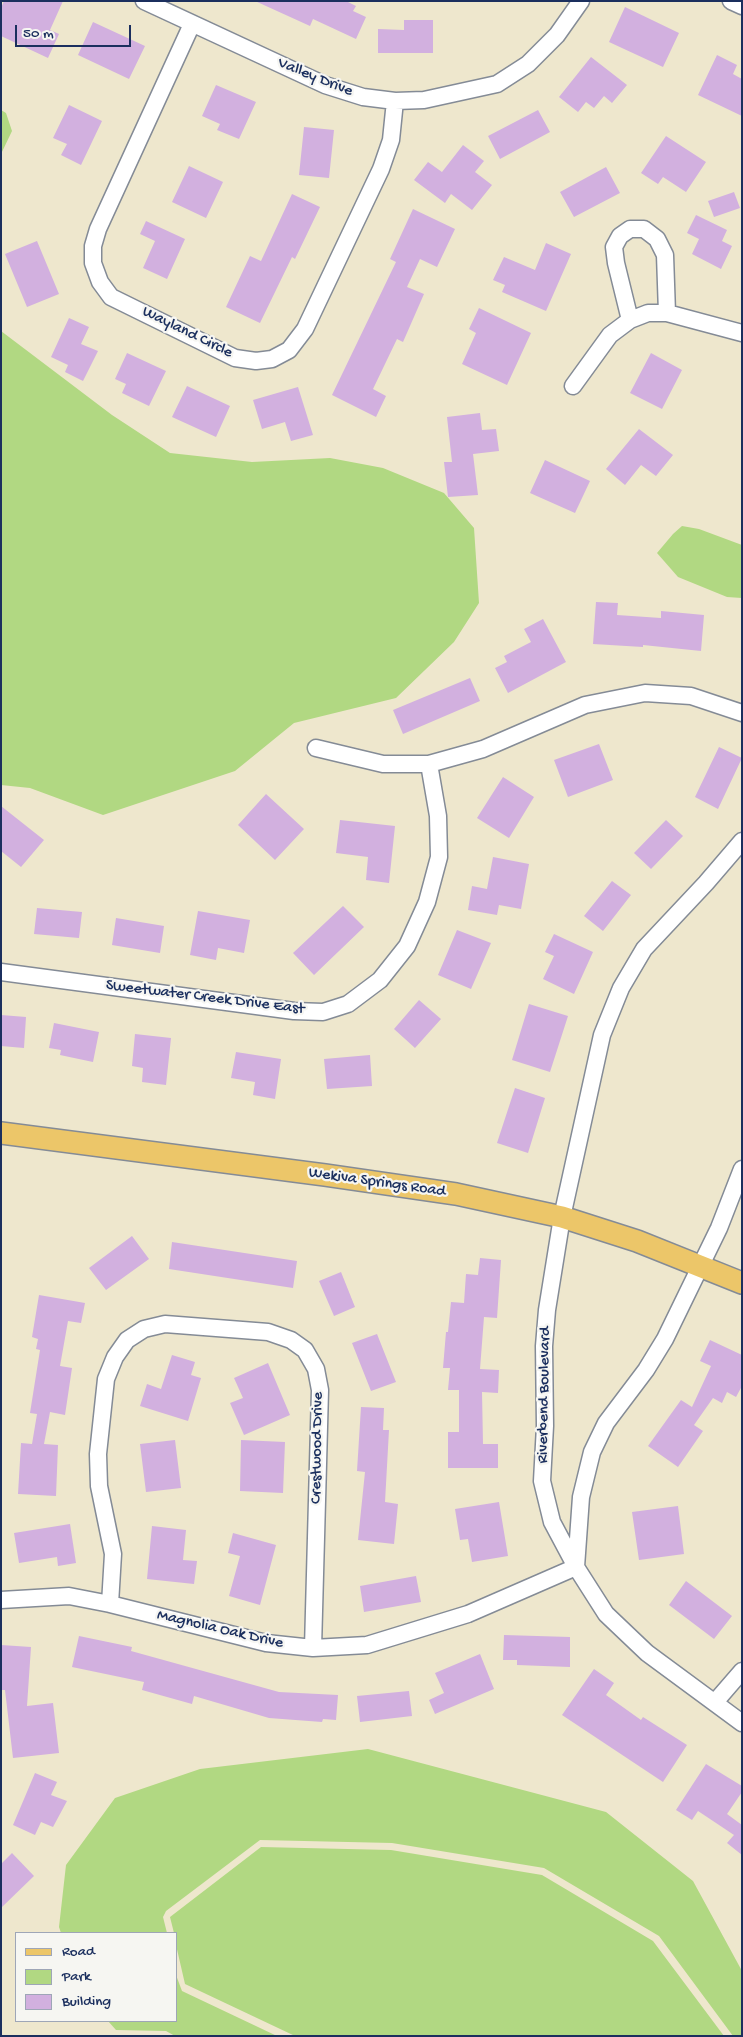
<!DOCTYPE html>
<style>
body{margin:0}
#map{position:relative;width:743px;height:2037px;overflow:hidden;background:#eee7cd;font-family:"Gochi Hand",sans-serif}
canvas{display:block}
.frame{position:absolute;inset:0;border:2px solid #1b2f5e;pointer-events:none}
.legend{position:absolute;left:15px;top:1932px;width:162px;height:90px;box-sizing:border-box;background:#f6f6f2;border:1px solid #9ea6b7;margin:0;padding:6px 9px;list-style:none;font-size:15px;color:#1b2f5e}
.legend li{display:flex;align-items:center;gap:10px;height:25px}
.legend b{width:25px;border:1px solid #9ea6b7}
.scale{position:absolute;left:15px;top:25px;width:116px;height:22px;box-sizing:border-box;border:2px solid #1b2f5e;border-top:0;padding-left:6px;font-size:15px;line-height:18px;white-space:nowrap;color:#1b2f5e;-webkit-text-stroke:4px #f6f6f2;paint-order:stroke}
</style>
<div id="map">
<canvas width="743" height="2037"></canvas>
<div class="frame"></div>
<ul class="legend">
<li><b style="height:6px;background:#ecc669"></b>Road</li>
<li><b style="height:14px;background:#b1d882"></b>Park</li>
<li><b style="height:14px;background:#d2b0df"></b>Building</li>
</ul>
<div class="scale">50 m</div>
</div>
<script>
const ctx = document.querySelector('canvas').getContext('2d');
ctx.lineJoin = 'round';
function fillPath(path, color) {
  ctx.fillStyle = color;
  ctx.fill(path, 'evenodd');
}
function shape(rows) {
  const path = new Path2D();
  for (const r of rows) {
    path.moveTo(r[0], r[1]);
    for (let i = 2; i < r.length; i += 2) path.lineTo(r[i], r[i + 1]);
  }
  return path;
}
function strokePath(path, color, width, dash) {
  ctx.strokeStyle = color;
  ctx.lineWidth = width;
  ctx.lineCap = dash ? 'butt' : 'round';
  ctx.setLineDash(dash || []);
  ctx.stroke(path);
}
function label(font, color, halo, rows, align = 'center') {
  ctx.font = font + ' "Gochi Hand",sans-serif';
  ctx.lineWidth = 4.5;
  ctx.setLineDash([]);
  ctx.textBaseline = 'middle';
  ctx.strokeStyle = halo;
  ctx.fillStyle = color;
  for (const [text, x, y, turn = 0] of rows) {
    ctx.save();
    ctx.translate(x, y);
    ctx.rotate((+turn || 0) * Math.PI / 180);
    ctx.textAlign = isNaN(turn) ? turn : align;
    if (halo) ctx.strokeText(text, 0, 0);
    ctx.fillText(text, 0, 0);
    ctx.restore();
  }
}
fillPath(shape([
 [1,110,6,113,12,131,1,154],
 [1,331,112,415,170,453,252,462,330,458,383,468,444,493,474,528,479,603,454,642,396,698,294,723,235,771,103,815,30,788,1,785],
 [682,526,699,529,742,545,742,598,727,597,678,577,657,553,673,534],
 [368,1749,606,1812,693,1881,742,1971,742,2036,733,2036,659,1936,544,1868,392,1843,260,1840,166,1911,163,1917,167,1933,61,1933,59,1927,66,1865,115,1798,200,1769],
 [261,1847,391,1850,542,1875,653,1941,724,2036,295,2036,185,1984,176,1945,176,1933,174,1933,170,1917],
 [176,1975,182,1991,277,2036,175,2036,166,2031,116,2030,108,2021,176,2021]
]), '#b1d882');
fillPath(shape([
 [4,1,63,1,50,30,59,34,48,58,1,36,1,8],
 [255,1,346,1,356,6,353,11,366,17,356,39,313,19,310,26],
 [625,7,679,33,663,67,609,42],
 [404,20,433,20,433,53,378,53,378,29,404,30],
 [93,22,145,46,129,79,78,55],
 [717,55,737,65,733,74,742,79,742,116,698,95],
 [591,57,627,85,612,103,604,96,594,108,586,102,578,112,559,97],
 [216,85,256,102,239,139,217,130,220,124,202,116],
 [69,105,102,121,81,165,61,155,67,144,53,138],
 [538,110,550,132,500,159,488,136],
 [304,127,334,130,329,178,299,175],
 [666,136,706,162,686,192,663,177,658,184,641,173],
 [463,145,484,161,475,172,492,185,472,210,451,194,445,203,414,180,428,162,442,172],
 [189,166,223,182,206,218,172,202],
 [606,167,620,193,574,217,560,192],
 [734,192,740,208,714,217,708,201],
 [292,194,320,207,295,259,292,257,260,323,226,307,250,256,261,261],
 [413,209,455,229,437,267,420,259,407,287,424,294,403,342,397,339,373,389,386,396,376,417,332,395,396,262,390,259],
 [696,215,727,230,722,241,732,246,721,269,692,254,699,239,687,233],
 [146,221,185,239,167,279,143,268,155,241,140,234],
 [37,241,59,294,27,307,5,254],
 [546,243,571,254,546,311,502,292,505,285,493,280,504,257,535,270],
 [479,308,531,333,507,385,462,364,476,333,469,329],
 [69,318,89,327,81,344,98,351,83,381,65,372,68,365,51,357],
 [127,353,166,371,149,406,122,393,126,384,115,379],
 [651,353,682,370,662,409,630,393],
 [187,386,230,406,216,437,172,417],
 [298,387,313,435,291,441,285,422,262,429,253,400],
 [480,413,482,430,496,429,499,451,473,454,478,495,448,497,444,462,452,462,447,417],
 [639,429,673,455,656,476,641,465,625,485,606,469],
 [545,460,590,481,575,513,530,493],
 [596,602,618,603,617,615,661,618,661,611,704,615,701,651,643,645,643,647,593,644],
 [543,619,566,662,508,693,495,668,507,662,504,656,531,642,524,629],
 [470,678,480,701,403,734,393,710],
 [599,744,613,780,568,797,554,760],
 [719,747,742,758,718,809,695,797],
 [503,777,534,797,509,838,477,818],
 [266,794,304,829,275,860,238,825],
 [1,806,44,840,21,867,1,851],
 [340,820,395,826,389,883,366,880,368,857,336,853],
 [666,820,683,836,651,869,634,853],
 [493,857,529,864,521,909,499,905,497,915,468,910,472,886,487,889],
 [612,881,631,895,603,931,584,916],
 [343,906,364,927,314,975,293,953],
 [37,908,82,912,79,938,34,934],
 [198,911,250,920,244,953,218,948,216,960,190,955],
 [116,918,164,926,160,953,112,945],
 [457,930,491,943,471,989,438,975],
 [554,934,593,952,574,994,543,979,554,956,545,952],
 [419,1000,441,1019,415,1048,394,1029],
 [529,1004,568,1016,550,1072,512,1060],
 [1,1015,26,1017,24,1048,1,1046],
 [54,1023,99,1032,93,1062,60,1055,61,1050,49,1048],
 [135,1034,171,1038,166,1085,142,1082,143,1068,132,1066],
 [236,1052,281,1059,275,1099,253,1095,255,1082,231,1078],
 [370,1055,372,1086,327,1089,324,1059],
 [515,1088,545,1098,528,1153,497,1143],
 [132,1236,149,1259,106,1290,89,1268],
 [172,1242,297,1261,293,1288,169,1269],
 [480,1258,501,1260,497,1318,484,1317,480,1369,499,1370,498,1393,482,1392,483,1444,498,1444,498,1468,448,1468,448,1432,459,1432,459,1390,448,1390,450,1368,443,1368,446,1332,448,1332,451,1302,464,1303,466,1274,478,1275],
 [341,1272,355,1307,334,1316,319,1281],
 [39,1295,85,1303,81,1323,68,1321,60,1366,72,1368,65,1415,50,1412,44,1444,58,1445,56,1496,18,1494,21,1443,32,1444,37,1414,30,1413,40,1350,36,1349,38,1339,32,1337],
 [377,1334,396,1382,371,1391,352,1343],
 [710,1340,742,1355,742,1386,736,1397,727,1392,722,1403,713,1398,694,1425,703,1431,678,1467,648,1446,681,1400,692,1407,711,1366,700,1361],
 [172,1355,195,1362,191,1375,201,1378,188,1421,140,1406,147,1384,161,1389],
 [268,1363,290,1415,244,1435,230,1403,243,1398,234,1378],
 [361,1407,384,1408,383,1430,389,1430,385,1502,398,1504,394,1544,358,1540,365,1472,357,1471],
 [175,1440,181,1488,146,1492,140,1444],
 [241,1440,285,1442,283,1493,240,1491],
 [499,1502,508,1556,472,1562,468,1539,460,1540,455,1509],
 [678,1506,684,1554,639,1560,632,1512],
 [70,1524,76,1563,58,1566,57,1557,19,1563,14,1533],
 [152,1526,186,1530,183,1560,197,1561,194,1584,147,1579],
 [233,1533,276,1545,260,1605,229,1596,240,1556,228,1553],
 [416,1576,421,1602,364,1612,360,1586],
 [686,1581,732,1616,714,1639,669,1605],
 [504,1635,570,1637,570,1667,517,1665,517,1660,503,1660],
 [79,1636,132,1647,131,1651,279,1692,338,1695,336,1720,323,1719,322,1722,269,1718,194,1696,192,1704,142,1690,144,1682,72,1667],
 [1,1645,31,1647,27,1706,53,1703,59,1753,13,1758,5,1690,1,1690],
 [480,1654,494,1689,435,1714,429,1700,444,1693,435,1673],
 [594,1669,614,1683,606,1695,641,1720,643,1717,687,1745,663,1782,562,1715],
 [409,1691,412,1716,360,1722,357,1696],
 [706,1764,742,1786,742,1792,727,1814,742,1825,742,1855,727,1843,734,1835,698,1811,692,1820,676,1810],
 [35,1773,57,1782,51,1795,67,1801,53,1827,41,1822,35,1835,13,1825],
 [12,1853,34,1876,1,1908,1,1864]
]), '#d2b0df');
const minor = shape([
 [144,1,325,85,363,97,395,101,424,100,497,84,528,64,557,35,581,1],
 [731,1,742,6],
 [192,24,98,229,93,246,93,263,100,282,111,297,235,358,256,361,272,359,289,350,305,329,381,169,391,140,395,101],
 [630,320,616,263,614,247,620,236,630,229,644,229,657,239,665,255,667,313],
 [573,386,610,335,630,320,648,313,667,313,742,333],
 [316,748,383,764,429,764,483,749,585,705,645,693,691,696,742,713],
 [742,841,706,883,644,949,621,988,602,1035,562,1217,547,1310,544,1346,545,1426,542,1481,552,1522,576,1567,606,1614,647,1653,742,1723],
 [1,972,294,1011,323,1012,348,1004,380,980,407,946,427,902,439,857,438,816,429,764],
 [576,1567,581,1497,592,1452,606,1423,646,1370,665,1339,719,1228,742,1169],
 [1,1600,69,1596,110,1604,266,1643,313,1648,367,1645,468,1614,576,1567],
 [110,1604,113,1554,99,1486,98,1454,106,1379,115,1357,127,1340,144,1329,165,1324,268,1332,291,1340,305,1350,316,1369,320,1390,313,1648],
 [716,1701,742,1671]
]);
const major = shape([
 [1,1133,325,1175,456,1194,562,1217,637,1241,742,1283]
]);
strokePath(minor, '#848b96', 19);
strokePath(major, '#848b96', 24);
strokePath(minor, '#fff', 16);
strokePath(major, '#ecc669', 21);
label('16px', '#1b2f5e', '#f6f6f2', [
 ["Valley Drive",315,78,22],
 ["Wayland Circle",187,333,26],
 ["Sweetwater Creek Drive East",205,998,7],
 ["Wekiva Springs Road",377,1183,8],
 ["Riverbend Boulevard",545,1395,-89],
 ["Crestwood Drive",318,1448,-89],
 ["Magnolia Oak Drive",220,1630,13]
]);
</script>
